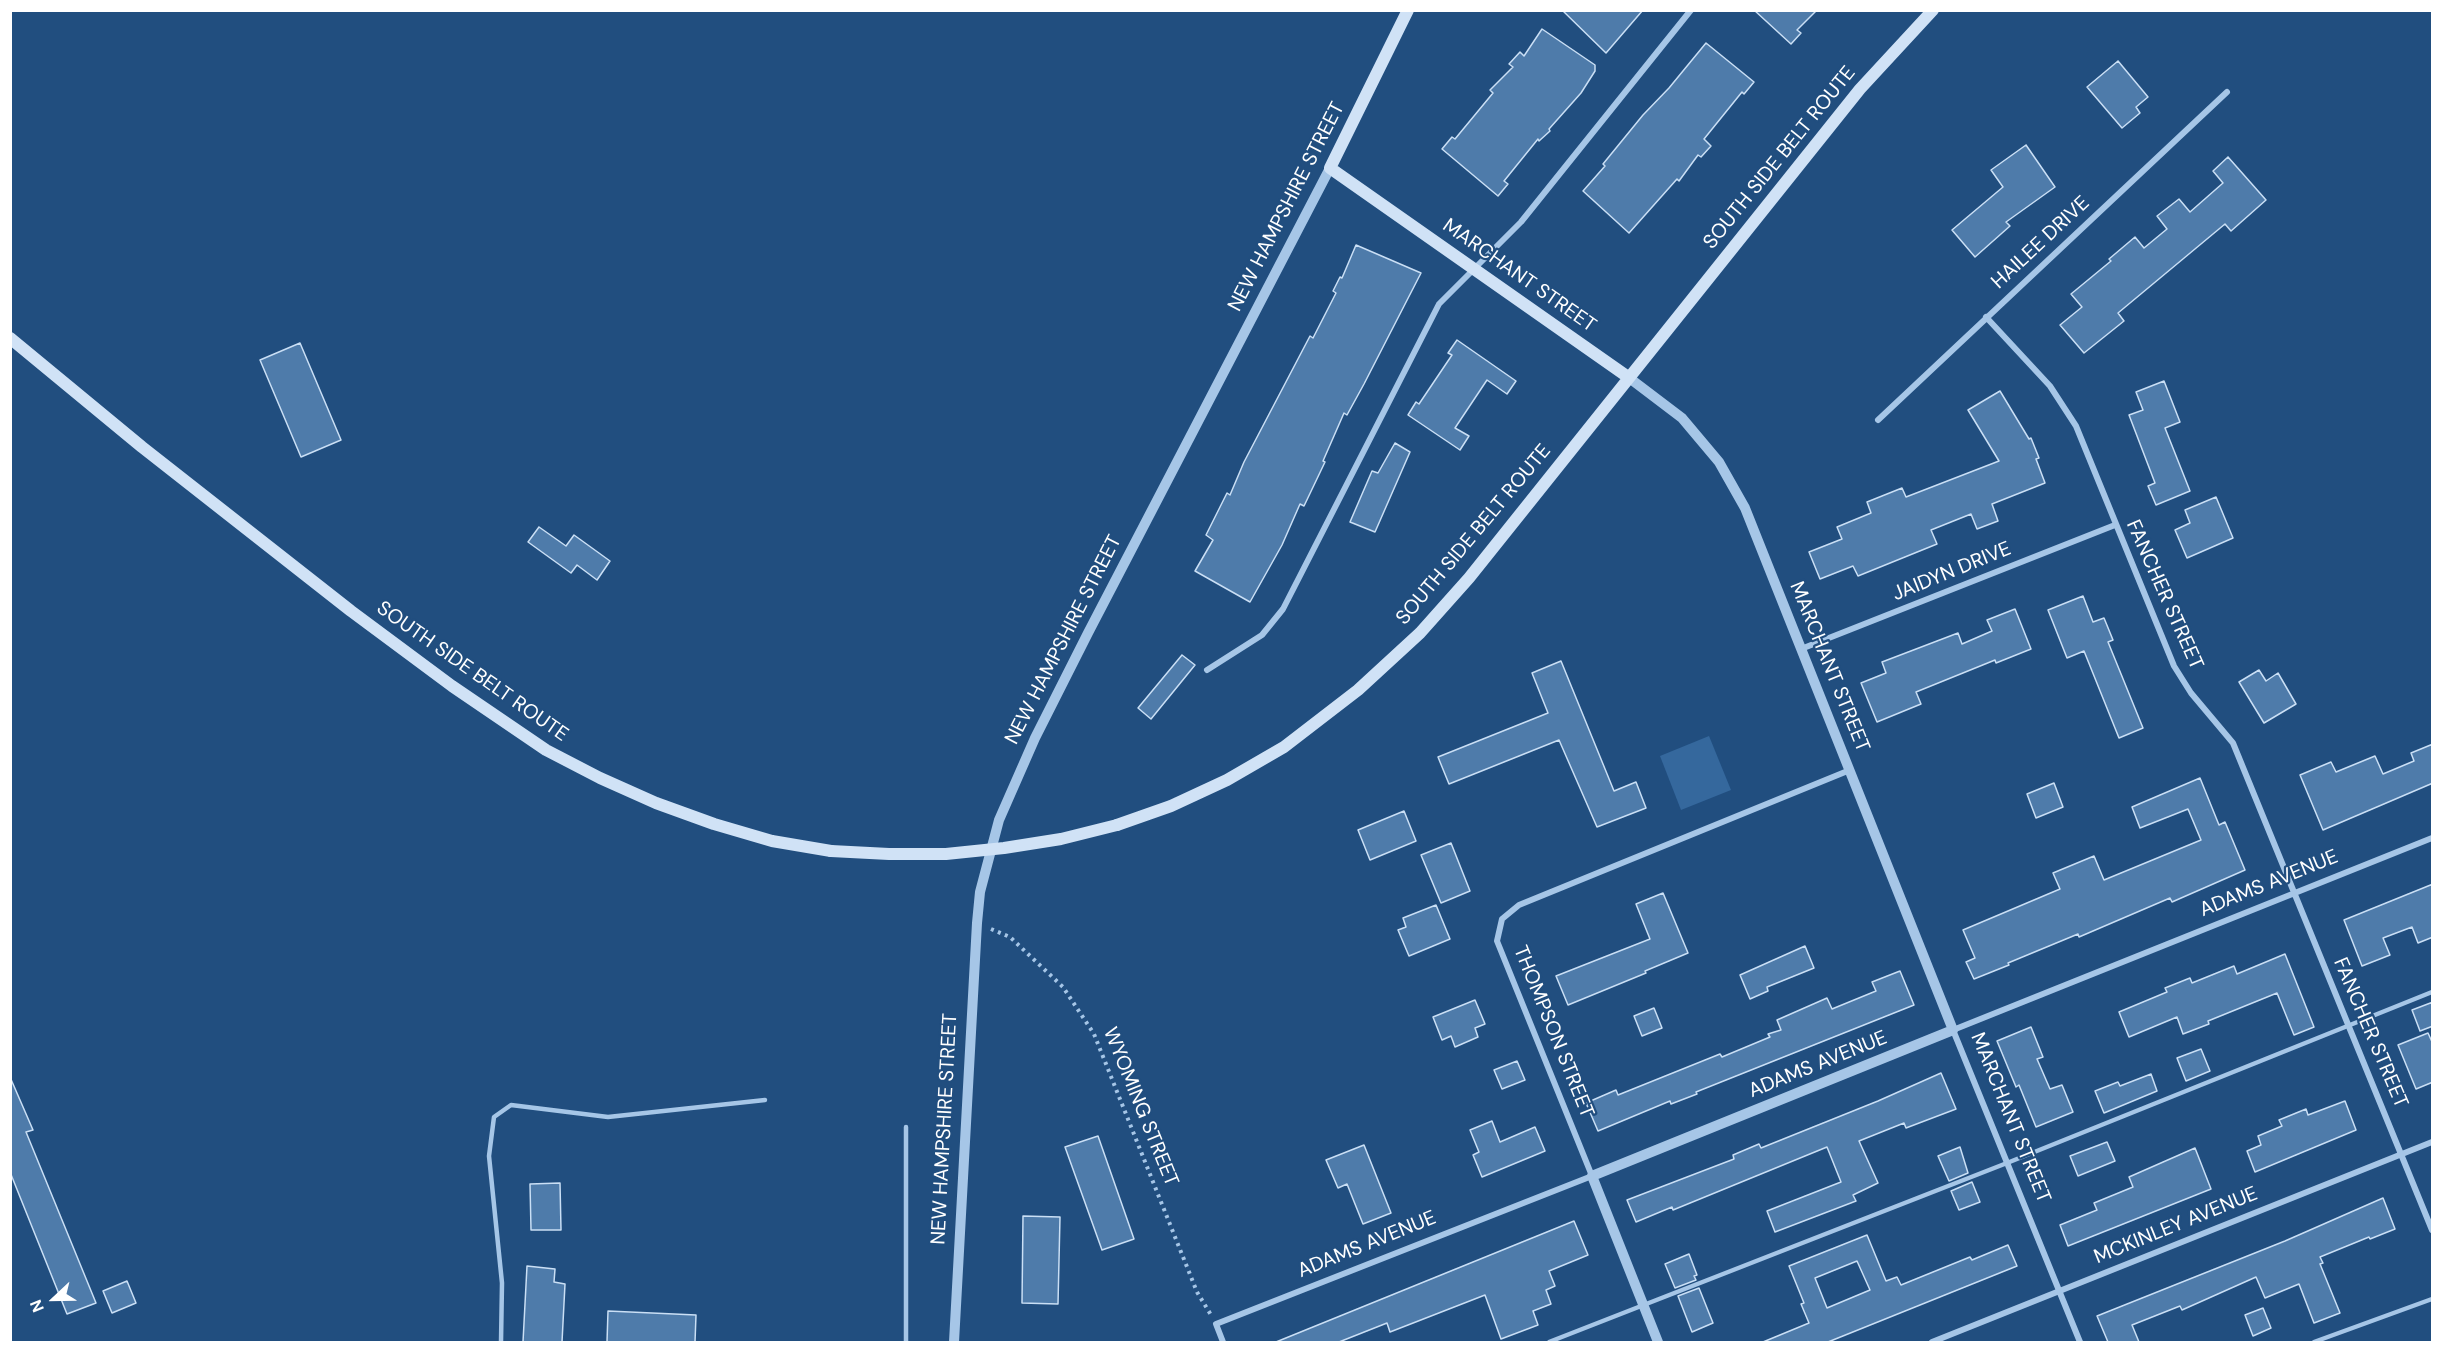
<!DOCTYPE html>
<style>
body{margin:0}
#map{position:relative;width:2443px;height:1353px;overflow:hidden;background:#214e7f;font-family:"DM Sans",sans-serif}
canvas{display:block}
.frame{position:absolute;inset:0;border:12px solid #fff;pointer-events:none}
.north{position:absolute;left:24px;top:1269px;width:60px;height:60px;-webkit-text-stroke:4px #214e7f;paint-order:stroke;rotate:248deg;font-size:16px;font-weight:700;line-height:24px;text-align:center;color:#fff}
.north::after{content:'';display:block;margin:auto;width:21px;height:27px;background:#fff;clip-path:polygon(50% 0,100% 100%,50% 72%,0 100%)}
</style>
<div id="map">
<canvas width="2443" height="1353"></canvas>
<div class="frame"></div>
<div class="north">N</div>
</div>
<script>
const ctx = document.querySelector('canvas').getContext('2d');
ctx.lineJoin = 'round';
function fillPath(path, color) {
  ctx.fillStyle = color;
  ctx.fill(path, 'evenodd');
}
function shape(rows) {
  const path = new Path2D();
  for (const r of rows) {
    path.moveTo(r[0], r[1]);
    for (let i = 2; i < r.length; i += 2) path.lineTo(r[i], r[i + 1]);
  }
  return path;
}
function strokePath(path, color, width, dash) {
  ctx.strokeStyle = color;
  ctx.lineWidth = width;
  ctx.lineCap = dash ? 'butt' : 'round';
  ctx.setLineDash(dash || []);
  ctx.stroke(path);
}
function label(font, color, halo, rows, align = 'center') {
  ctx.font = font + ' "DM Sans",sans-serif';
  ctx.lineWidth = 4.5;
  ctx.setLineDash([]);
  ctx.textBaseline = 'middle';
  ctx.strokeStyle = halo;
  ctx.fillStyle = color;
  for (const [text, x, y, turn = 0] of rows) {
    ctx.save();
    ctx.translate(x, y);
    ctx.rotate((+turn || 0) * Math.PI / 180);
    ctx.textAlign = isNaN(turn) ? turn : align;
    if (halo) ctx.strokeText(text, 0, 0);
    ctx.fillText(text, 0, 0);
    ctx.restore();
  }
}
fillPath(shape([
 [1709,736,1731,790,1681,810,1660,756]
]), '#35689d');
const building = shape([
 [1562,10,1643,10,1606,53,1562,10],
 [1754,10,1817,10,1797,30,1801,33,1791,44,1754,10],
 [1542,29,1595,65,1595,71,1581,93,1549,129,1550,131,1539,141,1538,139,1504,181,1508,184,1498,196,1442,149,1452,137,1455,139,1493,93,1490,90,1513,67,1509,64,1520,52,1524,56,1542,29],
 [1706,43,1754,82,1744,94,1742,92,1704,139,1711,146,1701,157,1698,155,1679,181,1677,179,1629,233,1583,191,1605,166,1603,164,1643,115,1669,88,1706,43],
 [2118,61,2148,97,2136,107,2140,113,2122,128,2087,87,2118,61],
 [2026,145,2055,187,2006,222,2010,226,1975,257,1952,230,2003,187,1991,170,2026,145],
 [2228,157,2266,200,2231,231,2225,224,2118,313,2124,321,2084,353,2060,325,2082,307,2071,294,2111,261,2109,259,2135,237,2144,248,2167,229,2157,216,2179,199,2190,212,2223,183,2213,171,2228,157],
 [1356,245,1421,273,1364,384,1347,415,1344,413,1323,461,1325,462,1304,506,1300,504,1282,545,1250,602,1195,571,1213,540,1206,535,1227,493,1230,495,1244,462,1310,336,1313,338,1336,293,1333,291,1340,277,1342,278,1356,245],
 [1457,340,1516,381,1507,394,1487,380,1455,428,1469,436,1460,450,1408,415,1416,402,1419,404,1452,355,1448,353,1457,340],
 [300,343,341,440,301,457,260,360,300,343],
 [2164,381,2180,422,2165,428,2190,491,2156,505,2148,486,2155,483,2129,415,2143,410,2136,392,2164,381],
 [2000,391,2029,439,2031,438,2039,458,2036,459,2045,483,1992,504,1998,521,1977,529,1971,514,1931,530,1937,544,1858,576,1853,566,1820,579,1809,552,1842,539,1837,527,1871,513,1867,502,1902,488,1906,497,1999,461,1968,410,2000,391],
 [1395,443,1410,452,1375,532,1350,522,1372,471,1378,473,1395,443],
 [2216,497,2233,538,2187,558,2175,530,2190,523,2185,510,2216,497],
 [539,527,566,546,574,535,610,561,597,580,577,565,571,573,528,542,539,527],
 [2083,596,2093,622,2104,618,2113,640,2108,642,2143,728,2119,738,2084,651,2067,658,2048,610,2083,596],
 [2015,609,2031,649,1996,663,1995,660,1916,692,1921,704,1877,722,1861,683,1886,673,1882,662,1958,633,1962,644,1992,631,1987,620,2015,609],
 [1182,655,1195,665,1151,719,1138,708,1182,655],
 [1561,661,1614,791,1636,782,1646,808,1597,827,1559,740,1449,784,1438,757,1548,713,1532,673,1561,661],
 [2259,670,2266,681,2278,673,2296,704,2264,723,2239,682,2259,670],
 [2433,744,2433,783,2323,830,2300,775,2331,762,2336,772,2375,756,2383,774,2414,761,2411,753,2433,744],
 [2200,778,2219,825,2225,822,2245,870,2172,902,2170,898,2079,937,2078,934,2008,963,2009,965,1974,979,1966,962,1975,958,1963,930,2060,889,2053,873,2094,856,2104,880,2201,840,2188,809,2140,828,2132,807,2200,778],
 [2054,783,2063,807,2036,818,2027,794,2054,783],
 [1404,811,1416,841,1370,860,1358,830,1404,811],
 [1451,843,1470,891,1441,903,1421,855,1451,843],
 [2433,884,2433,937,2418,943,2412,927,2383,938,2390,955,2362,966,2344,920,2433,884],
 [1663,893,1688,953,1645,971,1646,973,1568,1005,1556,976,1650,939,1636,904,1663,893],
 [1436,905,1450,939,1409,956,1398,930,1406,927,1403,918,1436,905],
 [1805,946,1814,968,1767,987,1768,991,1750,999,1740,975,1805,946],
 [2285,954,2314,1027,2294,1035,2277,993,2208,1021,2209,1024,2183,1034,2177,1017,2129,1037,2119,1012,2167,992,2165,988,2190,978,2192,983,2234,966,2237,974,2285,954],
 [1900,971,1914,1005,1696,1092,1697,1094,1671,1104,1670,1101,1598,1131,1586,1103,1616,1090,1618,1095,1720,1054,1722,1057,1770,1037,1768,1034,1781,1030,1777,1020,1827,998,1832,1009,1876,991,1872,982,1900,971],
 [1475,1000,1485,1024,1475,1028,1478,1037,1455,1047,1451,1036,1442,1040,1433,1017,1475,1000],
 [2433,1002,2433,1026,2420,1031,2412,1010,2433,1002],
 [1654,1008,1662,1028,1642,1036,1634,1016,1654,1008],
 [2031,1027,2043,1057,2037,1059,2050,1089,2062,1085,2073,1112,2036,1127,2019,1085,2016,1087,1997,1041,2031,1027],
 [2428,1033,2433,1044,2433,1082,2416,1089,2398,1045,2428,1033],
 [2201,1049,2210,1071,2186,1081,2177,1058,2201,1049],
 [1517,1061,1525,1080,1502,1089,1494,1070,1517,1061],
 [1941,1073,1956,1109,1906,1128,1904,1123,1859,1141,1878,1183,1853,1195,1856,1201,1775,1232,1767,1211,1841,1182,1827,1147,1673,1210,1672,1207,1636,1222,1627,1200,1734,1159,1733,1155,1759,1144,1761,1148,1878,1101,1941,1073],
 [2151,1074,2157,1091,2104,1113,2095,1091,2118,1082,2120,1086,2151,1074],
 [10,1077,33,1130,26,1132,96,1303,67,1314,10,1172,10,1077],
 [2345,1101,2356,1130,2255,1172,2247,1151,2261,1145,2258,1136,2282,1126,2279,1120,2306,1109,2308,1115,2345,1101],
 [1492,1121,1500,1142,1535,1127,1545,1151,1482,1177,1473,1155,1479,1152,1470,1130,1492,1121],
 [1098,1136,1134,1239,1102,1250,1065,1147,1098,1136],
 [2107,1142,2115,1161,2078,1176,2070,1156,2107,1142],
 [1364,1145,1391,1213,1363,1224,1347,1184,1338,1188,1326,1160,1364,1145],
 [1960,1147,1968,1173,1949,1181,1938,1156,1960,1147],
 [2195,1148,2211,1189,2068,1246,2060,1225,2097,1210,2094,1203,2133,1187,2129,1177,2195,1148],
 [1972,1182,1980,1202,1959,1210,1951,1191,1972,1182],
 [560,1183,561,1230,531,1230,530,1184,560,1183],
 [2383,1198,2395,1229,2370,1239,2369,1237,2320,1257,2323,1263,2320,1264,2340,1313,2314,1323,2299,1284,2265,1298,2256,1277,2182,1310,2180,1306,2132,1325,2139,1342,2108,1342,2097,1316,2285,1241,2383,1198],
 [1023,1216,1060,1217,1058,1304,1022,1303,1023,1216],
 [1574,1221,1588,1255,1549,1271,1555,1286,1546,1290,1551,1304,1533,1311,1538,1325,1501,1339,1485,1295,1390,1332,1387,1323,1339,1342,1276,1342,1574,1221],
 [1867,1235,1886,1281,1897,1277,1901,1285,1970,1257,1972,1260,2008,1245,2017,1266,1828,1342,1763,1342,1809,1323,1801,1304,1804,1303,1789,1266,1867,1235],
 [1857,1261,1870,1290,1827,1308,1815,1278,1857,1261],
 [1689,1254,1697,1275,1694,1276,1696,1280,1675,1288,1665,1264,1689,1254],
 [527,1266,555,1269,554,1282,565,1284,562,1342,523,1342,527,1266],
 [127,1281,136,1303,112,1313,103,1291,127,1281],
 [1699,1288,1713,1323,1692,1332,1678,1296,1699,1288],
 [2263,1308,2271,1328,2253,1336,2245,1315,2263,1308],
 [608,1311,696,1315,695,1342,607,1342,608,1311]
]);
fillPath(building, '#4e7baa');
strokePath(building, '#cadff5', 1.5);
strokePath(shape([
 [991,929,1010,937,1063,987,1094,1034,1197,1292,1211,1315]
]), '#a6c6e7', 4, [3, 4.5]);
strokePath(shape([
 [906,1127,906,1342],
 [501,1342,502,1283,489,1156,494,1117,511,1105,608,1117,765,1100],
 [1549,1342,2007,1163,2432,992],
 [2314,1342,2432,1299]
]), '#a6c6e7', 4.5);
strokePath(shape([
 [1986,317,2050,386,2076,426,2174,666,2191,693,2233,743,2432,1230],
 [1878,420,2227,92],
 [1801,649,2115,525],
 [1207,670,1262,635,1283,609,1439,304,1521,222,1691,10],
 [1223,1342,1216,1324,1592,1176,1497,941,1502,919,1519,905,1850,770],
 [1932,1342,2432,1142],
 [2080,1342,1953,1030,2432,838]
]), '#a6c6e7', 6);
strokePath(shape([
 [1628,377,1682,418,1719,462,1745,508,1953,1030,1592,1176,1658,1342],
 [954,1342,977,923,980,892,999,820,1035,738,1088,633,1330,168]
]), '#a6c6e7', 10);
strokePath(shape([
 [1408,10,1330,168,1628,377],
 [10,338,142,447,351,611,452,686,546,750,600,778,656,803,714,824,772,841,831,851],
 [1117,825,1171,806,1227,780,1284,747,1358,690,1420,633,1469,578,1860,89,1933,10]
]), '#d0e2f6', 12);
strokePath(shape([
 [831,851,889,854,946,854,1004,848,1061,839,1117,825]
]), '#d0e2f6', 12);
label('20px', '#fff', '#214e7f', [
 ["SOUTH SIDE BELT ROUTE",1780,158,-51],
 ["NEW HAMPSHIRE STREET",1287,207,-63],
 ["HAILEE DRIVE",2041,243,-43],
 ["MARCHANT STREET",1519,276,35],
 ["SOUTH SIDE BELT ROUTE",1474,535,-50],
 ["JAIDYN DRIVE",1952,572,-22],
 ["FANCHER STREET",2164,595,66],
 ["NEW HAMPSHIRE STREET",1064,640,-63],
 ["MARCHANT STREET",1829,667,68],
 ["SOUTH SIDE BELT ROUTE",472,672,35],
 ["ADAMS AVENUE",2269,884,-22],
 ["THOMPSON STREET",1553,1032,68],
 ["FANCHER STREET",2370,1033,67],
 ["ADAMS AVENUE",1818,1065,-22],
 ["WYOMING STREET",1140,1107,68],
 ["MARCHANT STREET",2010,1118,68],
 ["NEW HAMPSHIRE STREET",945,1129,-87],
 ["MCKINLEY AVENUE",2176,1226,-22],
 ["ADAMS AVENUE",1367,1245,-22]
]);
</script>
